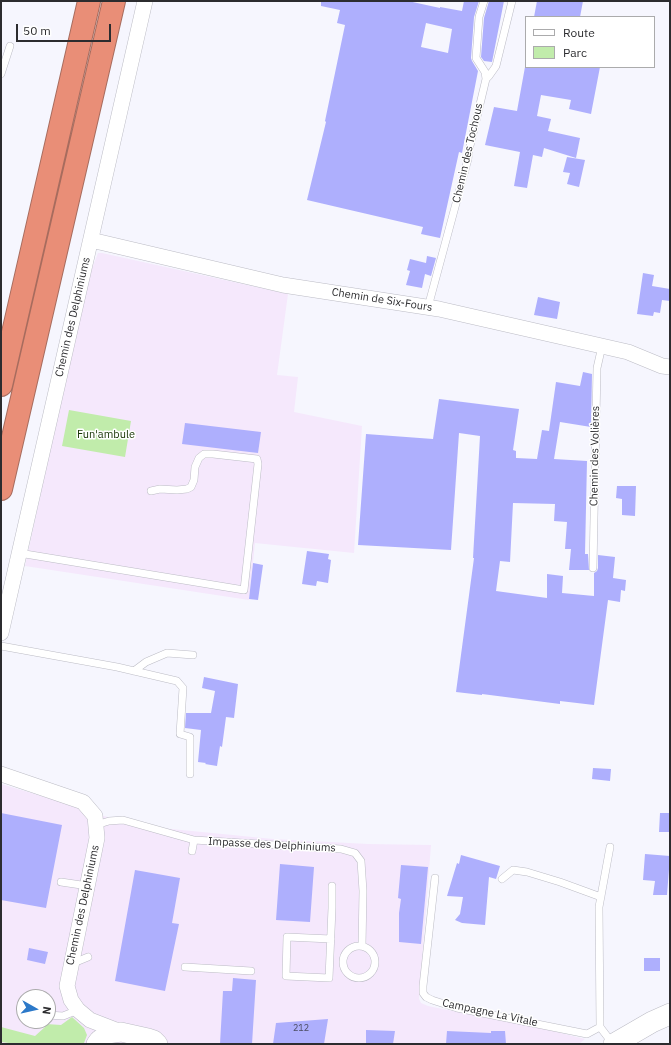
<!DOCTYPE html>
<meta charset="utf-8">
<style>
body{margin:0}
#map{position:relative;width:671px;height:1045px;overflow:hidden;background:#f6f6fe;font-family:"IBM Plex Sans",sans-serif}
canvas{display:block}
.frame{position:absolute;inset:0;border:2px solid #2c2c2f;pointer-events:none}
.legend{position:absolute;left:525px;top:16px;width:130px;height:52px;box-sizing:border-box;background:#fff;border:1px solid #ababac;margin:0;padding:5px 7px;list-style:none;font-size:12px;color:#2c2c2f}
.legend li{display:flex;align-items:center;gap:8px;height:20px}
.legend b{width:20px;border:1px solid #ababac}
.north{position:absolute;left:16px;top:989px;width:40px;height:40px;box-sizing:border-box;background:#fff;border:1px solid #ababac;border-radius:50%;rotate:98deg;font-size:11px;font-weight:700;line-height:16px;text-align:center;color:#2c2c2f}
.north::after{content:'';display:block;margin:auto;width:14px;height:18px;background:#2c79c9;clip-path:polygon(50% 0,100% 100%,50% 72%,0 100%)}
.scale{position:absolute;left:16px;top:24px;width:95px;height:18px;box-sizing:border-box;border:2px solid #2c2c2f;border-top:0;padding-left:5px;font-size:12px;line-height:14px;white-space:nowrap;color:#2c2c2f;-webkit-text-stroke:3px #fff;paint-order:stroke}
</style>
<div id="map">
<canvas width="671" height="1045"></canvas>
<div class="frame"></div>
<ul class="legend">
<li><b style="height:5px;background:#fff"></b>Route</li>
<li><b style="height:11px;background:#c1ecab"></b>Parc</li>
</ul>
<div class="north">N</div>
<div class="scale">50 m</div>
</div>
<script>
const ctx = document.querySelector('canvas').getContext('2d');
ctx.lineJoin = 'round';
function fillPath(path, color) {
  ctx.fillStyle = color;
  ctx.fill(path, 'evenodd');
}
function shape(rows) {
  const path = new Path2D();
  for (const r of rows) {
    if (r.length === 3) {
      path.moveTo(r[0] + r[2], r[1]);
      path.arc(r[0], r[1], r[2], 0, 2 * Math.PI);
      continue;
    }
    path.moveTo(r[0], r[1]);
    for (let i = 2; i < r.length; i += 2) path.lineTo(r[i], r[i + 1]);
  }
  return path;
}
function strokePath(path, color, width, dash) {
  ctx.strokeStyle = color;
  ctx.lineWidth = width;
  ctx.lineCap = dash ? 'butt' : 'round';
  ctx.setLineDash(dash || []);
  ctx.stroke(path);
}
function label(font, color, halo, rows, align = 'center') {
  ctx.font = font + ' "IBM Plex Sans",sans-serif';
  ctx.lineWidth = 3;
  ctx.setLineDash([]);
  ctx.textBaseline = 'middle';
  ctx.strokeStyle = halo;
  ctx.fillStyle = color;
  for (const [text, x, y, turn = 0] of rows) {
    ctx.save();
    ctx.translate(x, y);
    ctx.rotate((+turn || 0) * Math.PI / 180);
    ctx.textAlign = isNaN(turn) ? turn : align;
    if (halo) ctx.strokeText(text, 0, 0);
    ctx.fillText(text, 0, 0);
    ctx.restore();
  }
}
fillPath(shape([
 [98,253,102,253,288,294,277,375,298,377,294,412,362,426,354,553,255,543,249,600,25,566,65,380,91,271],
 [1,784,72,805,131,825,273,839,368,844,431,845,419,999,421,1003,428,1006,549,1030,585,1039,579,1044,1,1044],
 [24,997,48,997,48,1021,24,1021]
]), '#f5e8fc');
fillPath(shape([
 [69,410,131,421,125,457,62,446],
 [72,1017,84,1028,87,1035,84,1043,81,1044,16,1044,1,1042,1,1027,35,1036,45,1027,46,1024,61,1025]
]), '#c1ecab');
fillPath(shape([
 [321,1,408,1,440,8,440,7,462,11,464,1,479,1,474,17,471,58,472,61,478,71,462,153,459,152,440,238,421,234,423,227,307,200,326,122,325,121,345,25,337,23,340,10,321,6],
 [426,23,452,29,448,53,421,47],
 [489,1,504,1,492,62,484,61,481,57,484,18],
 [537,1,583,1,580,17,534,17],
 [525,67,600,67,591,114,569,109,571,100,541,95,537,116,551,119,548,131,580,138,576,158,544,148,542,157,533,155,527,188,514,186,520,152,485,145,494,107,517,111],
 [567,157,585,160,579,187,567,184,570,173,563,172],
 [427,256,436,258,431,276,425,274,422,288,406,285,410,271,407,270,410,259,426,263],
 [643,273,654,275,652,286,670,289,670,301,662,300,660,313,654,312,653,316,637,314],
 [538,297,560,302,557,319,534,315],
 [583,372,592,374,591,427,560,422,554,459,587,461,585,554,588,554,589,570,569,570,571,549,565,549,567,522,554,521,555,504,513,503,510,562,500,561,496,591,547,598,547,574,563,576,562,593,594,596,594,573,597,571,598,568,598,555,615,557,613,578,626,580,625,591,621,590,620,602,608,600,594,705,560,701,560,704,482,694,482,695,456,692,474,558,473,558,480,436,459,433,451,550,358,545,366,434,433,439,439,399,519,409,513,450,516,451,516,458,537,459,542,430,549,431,556,382,580,386],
 [185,423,261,432,258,453,182,444],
 [617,486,636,486,635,516,622,515,622,499,616,498],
 [307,551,329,554,328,559,331,560,328,583,317,581,316,586,302,584],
 [253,563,263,565,258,600,249,599],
 [204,677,238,684,234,718,226,717,222,747,220,746,217,766,205,764,206,763,198,762,201,730,185,728,186,713,211,713,215,691,202,688],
 [593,768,611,769,610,781,592,779],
 [1,813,62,825,46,908,1,900],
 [660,813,670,813,670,832,659,832],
 [645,854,670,856,667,895,653,895,655,881,643,880],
 [461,855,500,866,496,879,489,877,485,925,462,923,455,920,460,914,463,897,447,896,457,863,459,864],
 [280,864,314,867,310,922,276,920],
 [401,865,428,867,421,944,399,942,399,913,401,899,398,898],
 [135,870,180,878,172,923,179,924,165,991,115,981],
 [29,948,48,952,45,964,27,960],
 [644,958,660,958,660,971,644,971],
 [233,978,256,980,252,1044,220,1044,223,991,232,991],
 [328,1019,324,1044,273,1044,276,1023],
 [366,1030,395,1031,393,1044,366,1044],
 [447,1031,491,1033,491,1031,505,1031,506,1044,446,1044]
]), '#aeaffd');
const service = shape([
 [484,1,479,17,476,58,485,72,486,79],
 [1,74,10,46],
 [428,307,468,159,469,150,486,79,489,76,496,66,512,1],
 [19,553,244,590,258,464,257,459,213,454,204,454,199,458,195,467,194,480,191,487,187,489,177,490,160,489,151,491],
 [593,568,597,368,602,346],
 [1,646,117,667,177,681,183,688,180,734,190,737,190,774],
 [134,671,146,662,167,653,193,655],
 [96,825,109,821,123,820,194,840,341,849,355,853,361,861,363,891,362,946],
 [610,847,599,907,600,1027,613,1044],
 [192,851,194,840],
 [435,878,423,986,423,993,426,997,432,1000,457,1008,587,1034,600,1027],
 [502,879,513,870,527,872,560,882,601,897],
 [61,882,88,886],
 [331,939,287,937,286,976,329,978,332,908,332,886],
 [359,962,16],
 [71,964,88,957],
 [185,967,251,971],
 [48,1015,63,1016,78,1010]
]);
const minor = shape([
 [91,240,283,285,439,309,628,352,662,366,670,367],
 [1,633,145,1],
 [1,774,83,802,95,816,97,838,67,986,71,1000,78,1010,90,1020,121,1032]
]);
const tertiary = shape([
 [96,1044,99,1040,107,1034,121,1032,148,1038,154,1040,158,1044]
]);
const secondary = shape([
 [614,1044,652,1022,670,1014]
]);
const motorway = shape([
 [1,385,89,1],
 [1,489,114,1]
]);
strokePath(service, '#bcbcc5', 8);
strokePath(minor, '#bcbcc5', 16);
strokePath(tertiary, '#bcbcc5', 20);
strokePath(secondary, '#bcbcc5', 22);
strokePath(motorway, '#a76c5e', 24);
strokePath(service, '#fff', 7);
strokePath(minor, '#fff', 15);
strokePath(tertiary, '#fff', 19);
strokePath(secondary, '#fff', 21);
strokePath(motorway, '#e98e77', 22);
label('9px', '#4c4d62', null, [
 ["212",301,1028]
]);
label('11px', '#2c2c2f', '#fff', [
 ["Chemin des Tochous",468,153,-77],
 ["Chemin de Six-Fours",382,300,9],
 ["Chemin des Delphiniums",73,317,-77],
 ["Chemin des Volières",595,456,-89],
 ["Impasse des Delphiniums",272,845,3],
 ["Chemin des Delphiniums",83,905,-78],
 ["Campagne La Vitale",490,1013,12]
]);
label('11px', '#143200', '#fff', [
 ["Fun'ambule",106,435]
]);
</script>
